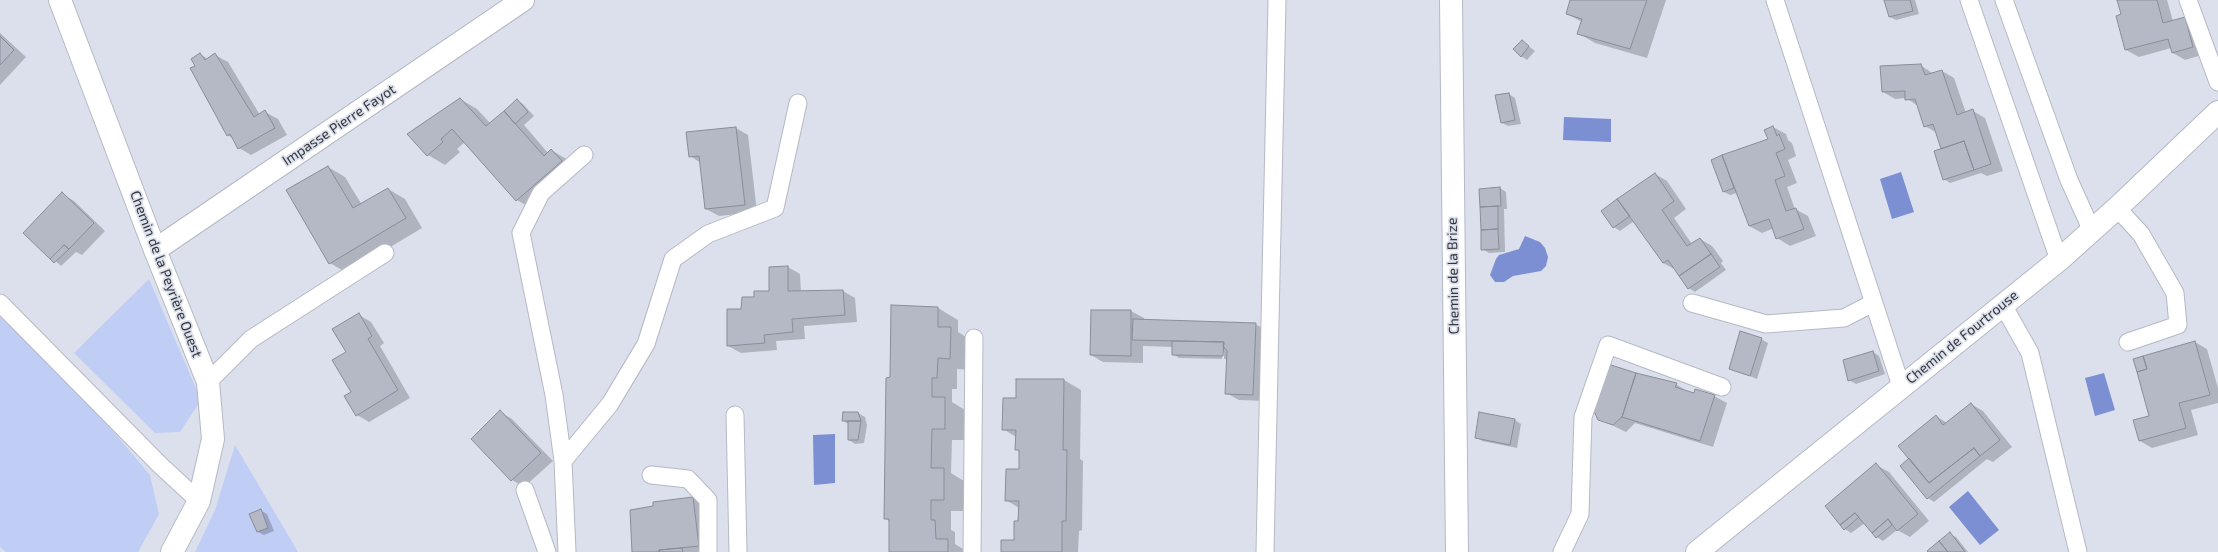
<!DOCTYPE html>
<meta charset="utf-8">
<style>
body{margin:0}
canvas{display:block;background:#dbe0ec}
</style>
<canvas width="2218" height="552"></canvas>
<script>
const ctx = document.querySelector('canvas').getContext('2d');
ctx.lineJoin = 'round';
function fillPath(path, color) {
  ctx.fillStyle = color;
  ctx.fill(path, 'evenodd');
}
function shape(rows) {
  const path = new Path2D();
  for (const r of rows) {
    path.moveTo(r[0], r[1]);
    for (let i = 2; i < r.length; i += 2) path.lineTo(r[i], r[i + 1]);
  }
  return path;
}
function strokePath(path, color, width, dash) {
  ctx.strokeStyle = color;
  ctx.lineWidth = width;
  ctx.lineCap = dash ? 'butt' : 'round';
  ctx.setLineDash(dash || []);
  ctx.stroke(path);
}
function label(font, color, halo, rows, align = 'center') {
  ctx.font = font + ' "Exo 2",sans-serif';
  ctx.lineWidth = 3.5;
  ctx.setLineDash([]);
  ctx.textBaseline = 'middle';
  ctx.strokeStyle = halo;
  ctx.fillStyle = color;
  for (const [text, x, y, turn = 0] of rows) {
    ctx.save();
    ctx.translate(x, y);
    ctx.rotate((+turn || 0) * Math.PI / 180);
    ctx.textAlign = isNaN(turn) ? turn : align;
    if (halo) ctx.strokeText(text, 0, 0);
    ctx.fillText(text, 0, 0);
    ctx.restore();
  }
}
fillPath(shape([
 [149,279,201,400,180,432,155,433,74,353],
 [0,317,60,368,150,475,159,514,138,552,6,552,0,547],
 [235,445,298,552,195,552,215,510]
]), '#c0cef6');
fillPath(shape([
 [1564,117,1611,119,1611,142,1563,140],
 [1901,172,1914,212,1892,219,1880,179],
 [1525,236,1540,242,1545,248,1548,257,1546,266,1541,271,1513,276,1504,282,1495,282,1490,275,1496,259,1499,255,1519,249],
 [2104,373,2115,410,2095,416,2085,378],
 [835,434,835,483,814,485,813,435],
 [1968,491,1999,530,1980,545,1949,507]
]), '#7b8fd2');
fillPath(shape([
 [1571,0,1666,0,1647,58,1595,43,1578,33,1582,22,1567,14],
 [1885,0,1915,0,1919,14,1896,20,1890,17],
 [2118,0,2167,0,2173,21,2184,18,2197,25,2205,54,2185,60,2173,53,2171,48,2139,57,2126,50,2122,15],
 [0,33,26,57,0,85],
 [1522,41,1535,51,1527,60,1521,56],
 [200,54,208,59,215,55,228,62,260,115,265,112,278,119,287,135,251,155,239,148,233,138,227,135,196,67],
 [1920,65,1934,74,1942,71,1954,78,1966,113,1973,111,1985,118,2003,171,1987,176,1981,173,1950,183,1944,179,1942,149,1937,133,1925,126,1918,106,1906,98,1895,99,1883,92],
 [1509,94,1515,98,1521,124,1508,126,1502,123],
 [460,99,477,109,491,124,517,100,523,104,534,116,524,125,548,153,551,150,568,160,534,210,517,200,465,142,457,149,460,152,445,165,428,155],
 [1773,127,1786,134,1788,140,1792,143,1796,156,1788,160,1797,183,1787,187,1795,209,1808,216,1816,236,1790,246,1777,238,1774,228,1762,233,1749,226,1737,193,1730,195,1724,192,1712,160,1769,139],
 [736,128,748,135,757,212,719,216,706,209,701,163,690,156],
 [328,167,345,177,362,205,388,189,405,199,422,228,347,273,330,263],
 [1655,174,1667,181,1686,209,1674,218,1692,244,1700,239,1712,246,1723,261,1721,263,1726,270,1695,292,1689,288,1676,270,1663,263,1634,221,1620,231,1614,227,1602,211],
 [1500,188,1506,192,1507,209,1504,209,1505,252,1489,253,1482,249],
 [62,194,74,201,105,231,82,255,76,252,61,266,24,233],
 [788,267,800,274,801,292,843,291,855,298,857,322,804,326,805,339,776,341,777,350,741,353,728,346,742,310,755,298,770,292],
 [938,308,958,320,958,332,971,340,970,370,957,369,957,389,952,389,952,402,965,410,965,440,952,440,951,473,964,481,964,511,951,511,951,530,955,532,955,544,968,552,890,552,890,522,885,518,891,378],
 [1092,311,1131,311,1144,318,1144,320,1255,324,1268,331,1266,401,1239,400,1226,393,1227,359,1224,359,1224,348,1222,348,1222,359,1179,358,1173,354,1173,347,1143,346,1143,363,1103,362,1091,355],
 [359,315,371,322,384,343,380,346,410,398,369,422,357,415,347,352],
 [1761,339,1768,343,1757,379,1730,368],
 [2195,342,2207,349,2218,388,2218,403,2191,410,2198,435,2152,448,2140,441,2151,417],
 [1873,352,1879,356,1885,374,1856,384,1849,380],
 [1064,380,1081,390,1080,459,1083,461,1082,530,1079,531,1078,552,1002,552,1015,541,1019,508,1006,500,1020,470,1020,451,1016,449,1016,437,1003,429,1017,399],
 [1676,384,1688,392,1714,396,1727,403,1713,447,1635,423,1626,432,1599,419],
 [1971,404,1983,411,2012,447,1993,462,1987,459,1934,502,1928,498,1910,459,1936,416,1947,423],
 [500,412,512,419,553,461,524,487,512,480],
 [858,413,865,417,867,425,864,443,855,444,849,440,849,424,843,421],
 [1480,413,1515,420,1521,424,1517,448,1482,441,1476,437],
 [1876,465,1889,472,1929,521,1910,537,1897,530,1883,541,1877,537,1865,523,1851,533,1845,529],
 [693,498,705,505,711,552,633,552],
 [260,510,267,514,274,531,264,535,258,532,250,515],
 [1950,534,1956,537,1968,552,1929,552]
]), '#0003');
const building = shape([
 [1570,0,1647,0,1630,49,1577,34,1582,19,1566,14,1570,0],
 [1884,0,1910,0,1913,11,1889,17,1884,0],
 [2117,0,2157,0,2163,23,2185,17,2193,47,2172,53,2168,39,2125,50,2116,16,2121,14,2117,0],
 [0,36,14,50,0,65,0,36],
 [1522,40,1529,46,1521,57,1513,49,1522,40],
 [200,53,205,60,215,53,254,117,265,110,275,128,238,149,230,134,227,136,190,68,195,66,191,59,200,53],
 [1921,64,1925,75,1942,70,1957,115,1973,109,1991,164,1974,170,1964,141,1941,149,1933,124,1924,127,1915,99,1905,100,1905,91,1882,92,1880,66,1921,64],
 [1509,93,1515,120,1501,123,1495,95,1509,93],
 [460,98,486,126,504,111,544,156,551,149,562,161,516,201,452,129,441,139,443,142,427,156,407,134,460,98],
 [517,99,528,112,515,124,504,111,517,99],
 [1773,126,1777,136,1779,134,1785,149,1776,153,1785,176,1775,180,1786,211,1796,208,1804,229,1776,239,1769,219,1749,226,1722,155,1768,139,1764,130,1773,126],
 [736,127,745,205,705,209,699,156,689,157,686,132,736,127],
 [1964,141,1974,170,1943,180,1934,151,1964,141],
 [1722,155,1734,188,1723,192,1711,160,1722,155],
 [328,166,353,208,388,188,406,218,329,264,286,190,328,166],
 [1655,173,1674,201,1662,210,1687,246,1700,238,1711,254,1679,276,1668,260,1663,263,1617,199,1655,173],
 [1500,187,1501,206,1480,207,1479,189,1500,187],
 [62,192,94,223,69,249,64,245,50,259,23,233,62,192],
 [1617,199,1630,216,1613,228,1601,211,1617,199],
 [1498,206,1498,229,1481,230,1480,207,1498,206],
 [1498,229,1499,249,1481,250,1481,230,1498,229],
 [64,245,69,249,54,263,50,259,64,245],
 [1711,254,1720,267,1688,289,1679,276,1711,254],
 [788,266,788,291,843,290,845,315,792,319,793,332,764,335,765,343,727,346,727,309,741,309,742,297,754,297,754,291,769,291,769,267,788,266],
 [891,305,938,307,938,327,951,327,950,359,938,358,937,378,932,378,932,397,945,397,945,429,932,429,931,468,944,468,944,500,931,500,931,520,935,520,936,539,948,539,948,552,889,552,889,519,884,519,886,378,890,377,891,305],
 [1091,310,1131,310,1131,356,1090,355,1091,310],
 [359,313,372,336,368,339,398,390,356,416,344,396,351,392,332,360,346,352,332,329,359,313],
 [1133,319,1256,323,1253,395,1225,394,1227,351,1223,346,1224,342,1132,340,1133,319],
 [1740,331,1762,338,1750,376,1729,369,1740,331],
 [1172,341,1224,342,1223,356,1172,355,1172,341],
 [2195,341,2210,395,2179,403,2186,428,2139,441,2133,420,2149,416,2137,372,2147,369,2143,356,2195,341],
 [1873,351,1879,371,1848,381,1843,360,1873,351],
 [2143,356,2147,369,2137,372,2133,359,2143,356],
 [1608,364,1636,373,1622,417,1613,425,1598,420,1593,409,1608,364],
 [1636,373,1677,383,1675,387,1694,393,1695,389,1715,395,1700,441,1622,417,1636,373],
 [1016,379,1064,379,1063,450,1067,450,1066,521,1062,521,1062,552,1001,552,1001,540,1014,540,1014,521,1018,521,1019,501,1005,501,1006,469,1019,469,1019,450,1015,450,1016,430,1002,430,1003,398,1016,398,1016,379],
 [1971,403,2000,440,1980,456,1974,448,1929,483,1898,446,1936,415,1943,425,1971,403],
 [500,410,541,453,511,481,471,439,500,410],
 [843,412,858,412,861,421,842,421,843,412],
 [1479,412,1515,419,1510,445,1475,438,1479,412],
 [848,421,861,421,858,440,848,440,848,421],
 [1974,448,1980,456,1927,499,1900,466,1909,458,1929,483,1974,448],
 [1876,463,1918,514,1897,531,1888,519,1872,533,1855,513,1840,525,1825,506,1876,463],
 [693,497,699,546,659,550,659,552,632,552,630,510,653,506,653,502,693,497],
 [261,509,268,528,257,532,249,514,261,509],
 [1855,513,1859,517,1844,530,1840,525,1855,513],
 [1888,519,1892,525,1876,538,1872,533,1888,519],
 [1950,532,1965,552,1948,552,1939,541,1950,532],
 [1939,541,1948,552,1928,552,1927,551,1939,541],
 [682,548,683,552,659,552,659,550,682,548]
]);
fillPath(building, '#b5b9c5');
strokePath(building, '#898d99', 1);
const lane = shape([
 [1775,0,1901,386],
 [1969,0,2059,260],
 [2004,0,2069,180,2092,231],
 [2188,0,2218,82],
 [2117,208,2141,234,2175,293,2178,325,2128,342],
 [0,303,160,465,199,501],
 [1692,303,1766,324,1844,318,1873,303],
 [2003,305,2030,353,2078,552],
 [208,382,251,339,385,253],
 [735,415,738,552],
 [563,461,554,395,521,233,541,193,584,155],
 [651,475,688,479,708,500,708,552],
 [525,490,547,552],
 [567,552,563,461,610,404,646,344,673,259,708,234,775,208,798,103],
 [972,552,974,338],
 [1265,552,1277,0],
 [1562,552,1580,514,1583,417,1608,345,1722,387]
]);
const street = shape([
 [60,0,155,250,208,382,213,439,199,501,172,552],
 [1451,0,1457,552],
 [155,250,523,0],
 [1697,552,2059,260,2117,208,2218,112]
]);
strokePath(lane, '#b5b9c5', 19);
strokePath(street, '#b5b9c5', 24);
strokePath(lane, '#fff', 17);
strokePath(street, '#fff', 22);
label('14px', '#33353a', '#dbe0ec', [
 ["Impasse Pierre Fayot",339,125,-34],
 ["Chemin de la Peyrière Ouest",166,274,69],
 ["Chemin de la Brize",1453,276,-91],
 ["Chemin de Fourtrouse",1962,337,-39]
]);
</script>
